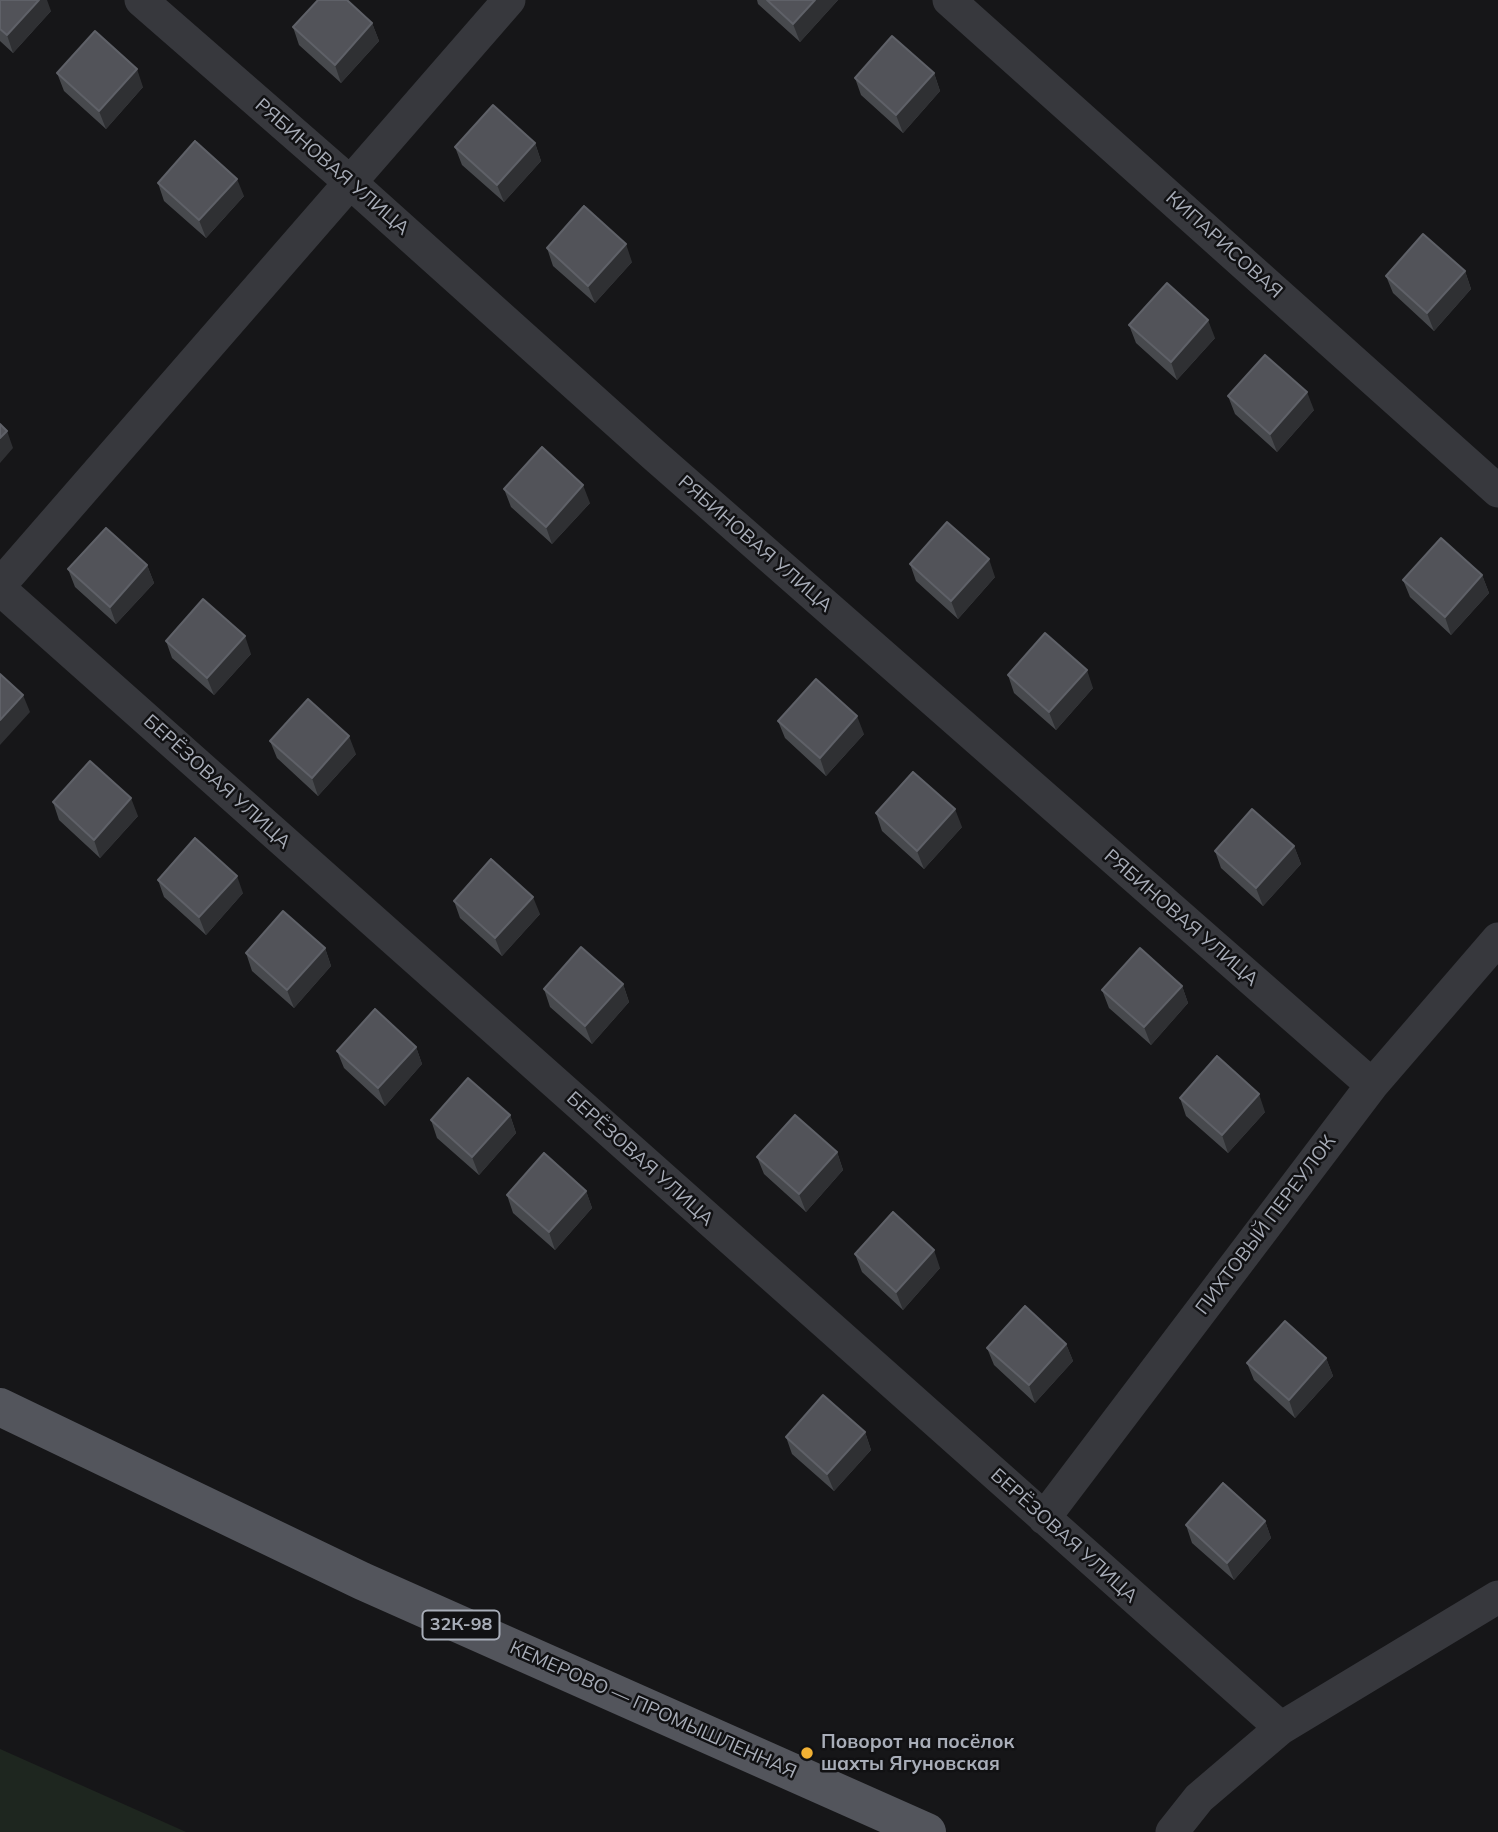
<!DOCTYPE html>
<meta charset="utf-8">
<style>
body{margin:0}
canvas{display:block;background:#161618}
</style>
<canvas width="1498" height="1832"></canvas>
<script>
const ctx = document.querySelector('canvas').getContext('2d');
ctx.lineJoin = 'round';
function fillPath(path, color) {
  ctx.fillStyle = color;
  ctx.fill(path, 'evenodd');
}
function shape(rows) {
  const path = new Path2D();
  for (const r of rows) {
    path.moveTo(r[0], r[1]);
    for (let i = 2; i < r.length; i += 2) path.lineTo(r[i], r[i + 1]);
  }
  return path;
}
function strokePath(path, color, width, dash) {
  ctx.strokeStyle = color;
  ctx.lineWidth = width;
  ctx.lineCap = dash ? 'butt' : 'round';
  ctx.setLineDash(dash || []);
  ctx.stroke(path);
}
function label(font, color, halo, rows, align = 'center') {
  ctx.font = font + ' Mulish,sans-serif';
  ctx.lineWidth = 5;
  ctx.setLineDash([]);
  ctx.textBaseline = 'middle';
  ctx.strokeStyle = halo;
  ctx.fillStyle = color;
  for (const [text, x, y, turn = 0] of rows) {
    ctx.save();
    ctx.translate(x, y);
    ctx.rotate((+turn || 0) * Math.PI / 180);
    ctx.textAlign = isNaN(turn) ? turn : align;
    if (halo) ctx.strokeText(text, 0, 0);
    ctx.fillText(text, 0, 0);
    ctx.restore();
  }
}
fillPath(shape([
 [0,1749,186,1832,0,1832]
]), '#1e261f');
strokePath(shape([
 [141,0,352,184,654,455,1372,1085],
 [949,0,1498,491],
 [0,585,509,0],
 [0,589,1281,1728],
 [1044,1518,1372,1085,1498,939],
 [1172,1832,1199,1798,1281,1728,1498,1597]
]), '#37383d', 33);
strokePath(shape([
 [0,1407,362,1581,927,1832]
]), '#53555c', 38);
fillPath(shape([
 [0,0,51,11,13,53,0,41],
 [757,0,838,0,800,42,758,4],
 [372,23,379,41,341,83,299,45,293,27],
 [57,73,143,87,106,129,64,91],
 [934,73,940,91,903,133,861,95,855,78],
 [535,143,541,161,504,202,462,165,455,147],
 [158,183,244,196,206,238,164,201],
 [547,248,632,262,595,303,553,266],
 [1465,271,1471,289,1434,331,1393,293,1386,276],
 [1129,325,1215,338,1177,380,1136,343],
 [1228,396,1314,410,1277,452,1235,414],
 [504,489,590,503,552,544,511,507],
 [910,564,995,577,958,619,916,581],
 [147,565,154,583,116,624,75,587,68,569],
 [1482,575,1489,593,1451,635,1410,597,1403,580],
 [166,641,251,654,214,695,172,658],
 [1008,675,1093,688,1056,730,1014,693],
 [778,721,864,734,826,776,785,738],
 [270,741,356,754,318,796,277,758],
 [53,802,138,816,100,858,59,820],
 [876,813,962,827,924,869,882,831],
 [1294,846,1301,864,1263,906,1221,868,1215,851],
 [158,880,243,893,206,935,164,897],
 [454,901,540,914,502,956,460,918],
 [325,948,331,966,294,1008,252,971,246,953],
 [623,984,629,1002,592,1044,550,1007,544,989],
 [1182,986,1188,1003,1151,1045,1109,1008,1102,990],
 [416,1047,422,1064,385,1106,344,1068,337,1051],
 [1180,1098,1265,1112,1228,1153,1186,1116],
 [510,1115,516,1133,479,1175,437,1138,431,1120],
 [837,1152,843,1170,806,1212,764,1174,757,1157],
 [586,1191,592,1208,555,1250,513,1213,507,1195],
 [855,1254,940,1268,903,1310,862,1272],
 [1066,1344,1073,1361,1035,1403,994,1365,987,1348],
 [1326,1358,1333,1376,1295,1418,1254,1380,1247,1363],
 [865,1432,871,1450,834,1491,792,1454,786,1437],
 [1265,1521,1271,1538,1234,1580,1192,1543,1186,1525]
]), '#47494d');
fillPath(shape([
 [39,0,47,0,51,11,13,53,7,35],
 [815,0,838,0,800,42,793,24],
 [372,23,379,41,341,83,335,65],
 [137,69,143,87,106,129,99,111],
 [934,73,940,91,903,133,896,115],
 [535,143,541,161,504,202,497,185],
 [237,179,244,196,206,238,199,220],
 [626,244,632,262,595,303,588,286],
 [1465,271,1471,289,1434,331,1427,313],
 [1208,320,1215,338,1177,380,1171,362],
 [1307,392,1314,410,1277,452,1270,434],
 [7,431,13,448,0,463,0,438],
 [583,485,590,503,552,544,546,527],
 [989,559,995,577,958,619,951,601],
 [147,565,154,583,116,624,110,607],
 [1482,575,1489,593,1451,635,1445,617],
 [245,636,251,654,214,695,207,678],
 [1087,670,1093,688,1056,730,1049,712],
 [23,695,30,712,0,745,0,720],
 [857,716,864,734,826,776,820,758],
 [349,736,356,754,318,796,312,778],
 [131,798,138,816,100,858,94,840],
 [955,809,962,827,924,869,917,851],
 [1294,846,1301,864,1263,906,1256,888],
 [237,876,243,893,206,935,199,917],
 [533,897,540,914,502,956,495,938],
 [325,948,331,966,294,1008,287,990],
 [623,984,629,1002,592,1044,585,1026],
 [1182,986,1188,1003,1151,1045,1144,1027],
 [416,1047,422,1064,385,1106,378,1088],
 [1259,1094,1265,1112,1228,1153,1222,1135],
 [510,1115,516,1133,479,1175,472,1157],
 [837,1152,843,1170,806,1212,799,1194],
 [586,1191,592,1208,555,1250,549,1232],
 [934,1250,940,1268,903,1310,896,1292],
 [1066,1344,1073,1361,1035,1403,1029,1385],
 [1326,1358,1333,1376,1295,1418,1289,1400],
 [865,1432,871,1450,834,1491,827,1474],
 [1265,1521,1271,1538,1234,1580,1227,1563]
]), '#2f3033');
const building = shape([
 [0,0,39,0,7,35,0,29,0,0],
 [318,0,347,0,372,23,335,65,293,27,318,0],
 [767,0,815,0,793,24,767,0],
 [95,31,137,69,99,111,57,73,95,31],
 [892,36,934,73,896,115,855,78,892,36],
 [493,105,535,143,497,185,455,147,493,105],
 [195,141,237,179,199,220,158,183,195,141],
 [584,206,626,244,588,286,547,248,584,206],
 [1423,234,1465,271,1427,313,1386,276,1423,234],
 [1167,283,1208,320,1171,362,1129,325,1167,283],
 [1265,355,1307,392,1270,434,1228,396,1265,355],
 [0,424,7,431,0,438,0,424],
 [542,447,583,485,546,527,504,489,542,447],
 [947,522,989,559,951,601,910,564,947,522],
 [106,528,147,565,110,607,68,569,106,528],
 [1441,538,1482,575,1445,617,1403,580,1441,538],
 [203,599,245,636,207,678,166,641,203,599],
 [1045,633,1087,670,1049,712,1008,675,1045,633],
 [0,674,23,695,0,720,0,674],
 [816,679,857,716,820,758,778,721,816,679],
 [308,699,349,736,312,778,270,741,308,699],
 [90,761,131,798,94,840,53,802,90,761],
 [913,772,955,809,917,851,876,813,913,772],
 [1252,809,1294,846,1256,888,1215,851,1252,809],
 [195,838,237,876,199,917,158,880,195,838],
 [491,859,533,897,495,938,454,901,491,859],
 [283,911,325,948,287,990,246,953,283,911],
 [581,947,623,984,585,1026,544,989,581,947],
 [1140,948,1182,986,1144,1027,1102,990,1140,948],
 [375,1009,416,1047,378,1088,337,1051,375,1009],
 [1217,1056,1259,1094,1222,1135,1180,1098,1217,1056],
 [468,1078,510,1115,472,1157,431,1120,468,1078],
 [795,1115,837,1152,799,1194,757,1157,795,1115],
 [544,1153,586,1191,549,1232,507,1195,544,1153],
 [893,1212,934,1250,896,1292,855,1254,893,1212],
 [1025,1306,1066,1344,1029,1385,987,1348,1025,1306],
 [1285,1321,1326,1358,1289,1400,1247,1363,1285,1321],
 [823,1395,865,1432,827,1474,786,1437,823,1395],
 [1223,1483,1265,1521,1227,1563,1186,1525,1223,1483]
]);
fillPath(building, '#525359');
strokePath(building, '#5f6168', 2);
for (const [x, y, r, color] of [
 [807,1753,7,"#f2b134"]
]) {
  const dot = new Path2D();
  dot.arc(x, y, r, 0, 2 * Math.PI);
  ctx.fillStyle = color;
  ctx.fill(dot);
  strokePath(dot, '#111113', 2.5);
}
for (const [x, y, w] of [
 [461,1625,77]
]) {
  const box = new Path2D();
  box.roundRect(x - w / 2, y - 14.5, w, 29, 5);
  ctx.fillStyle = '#111113';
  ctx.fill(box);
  strokePath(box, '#a8adb8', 2);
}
label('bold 18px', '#a8adb8', null, [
 ["32К-98",461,1625]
]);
label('19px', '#a8adb8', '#111113', [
 ["РЯБИНОВАЯ УЛИЦА",332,167,41],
 ["КИПАРИСОВАЯ",1224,245,42],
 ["РЯБИНОВАЯ УЛИЦА",755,544,41],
 ["БЕРЁЗОВАЯ УЛИЦА",217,782,42],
 ["РЯБИНОВАЯ УЛИЦА",1181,918,41],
 ["БЕРЁЗОВАЯ УЛИЦА",640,1159,42],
 ["ПИХТОВЫЙ ПЕРЕУЛОК",1266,1225,-53],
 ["БЕРЁЗОВАЯ УЛИЦА",1064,1536,42],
 ["КЕМЕРОВО — ПРОМЫШЛЕННАЯ",653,1710,24]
]);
label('bold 19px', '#a8adb8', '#111113', [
 ["Поворот на посёлок",821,1742],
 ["шахты Ягуновская",821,1764]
], 'left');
</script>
